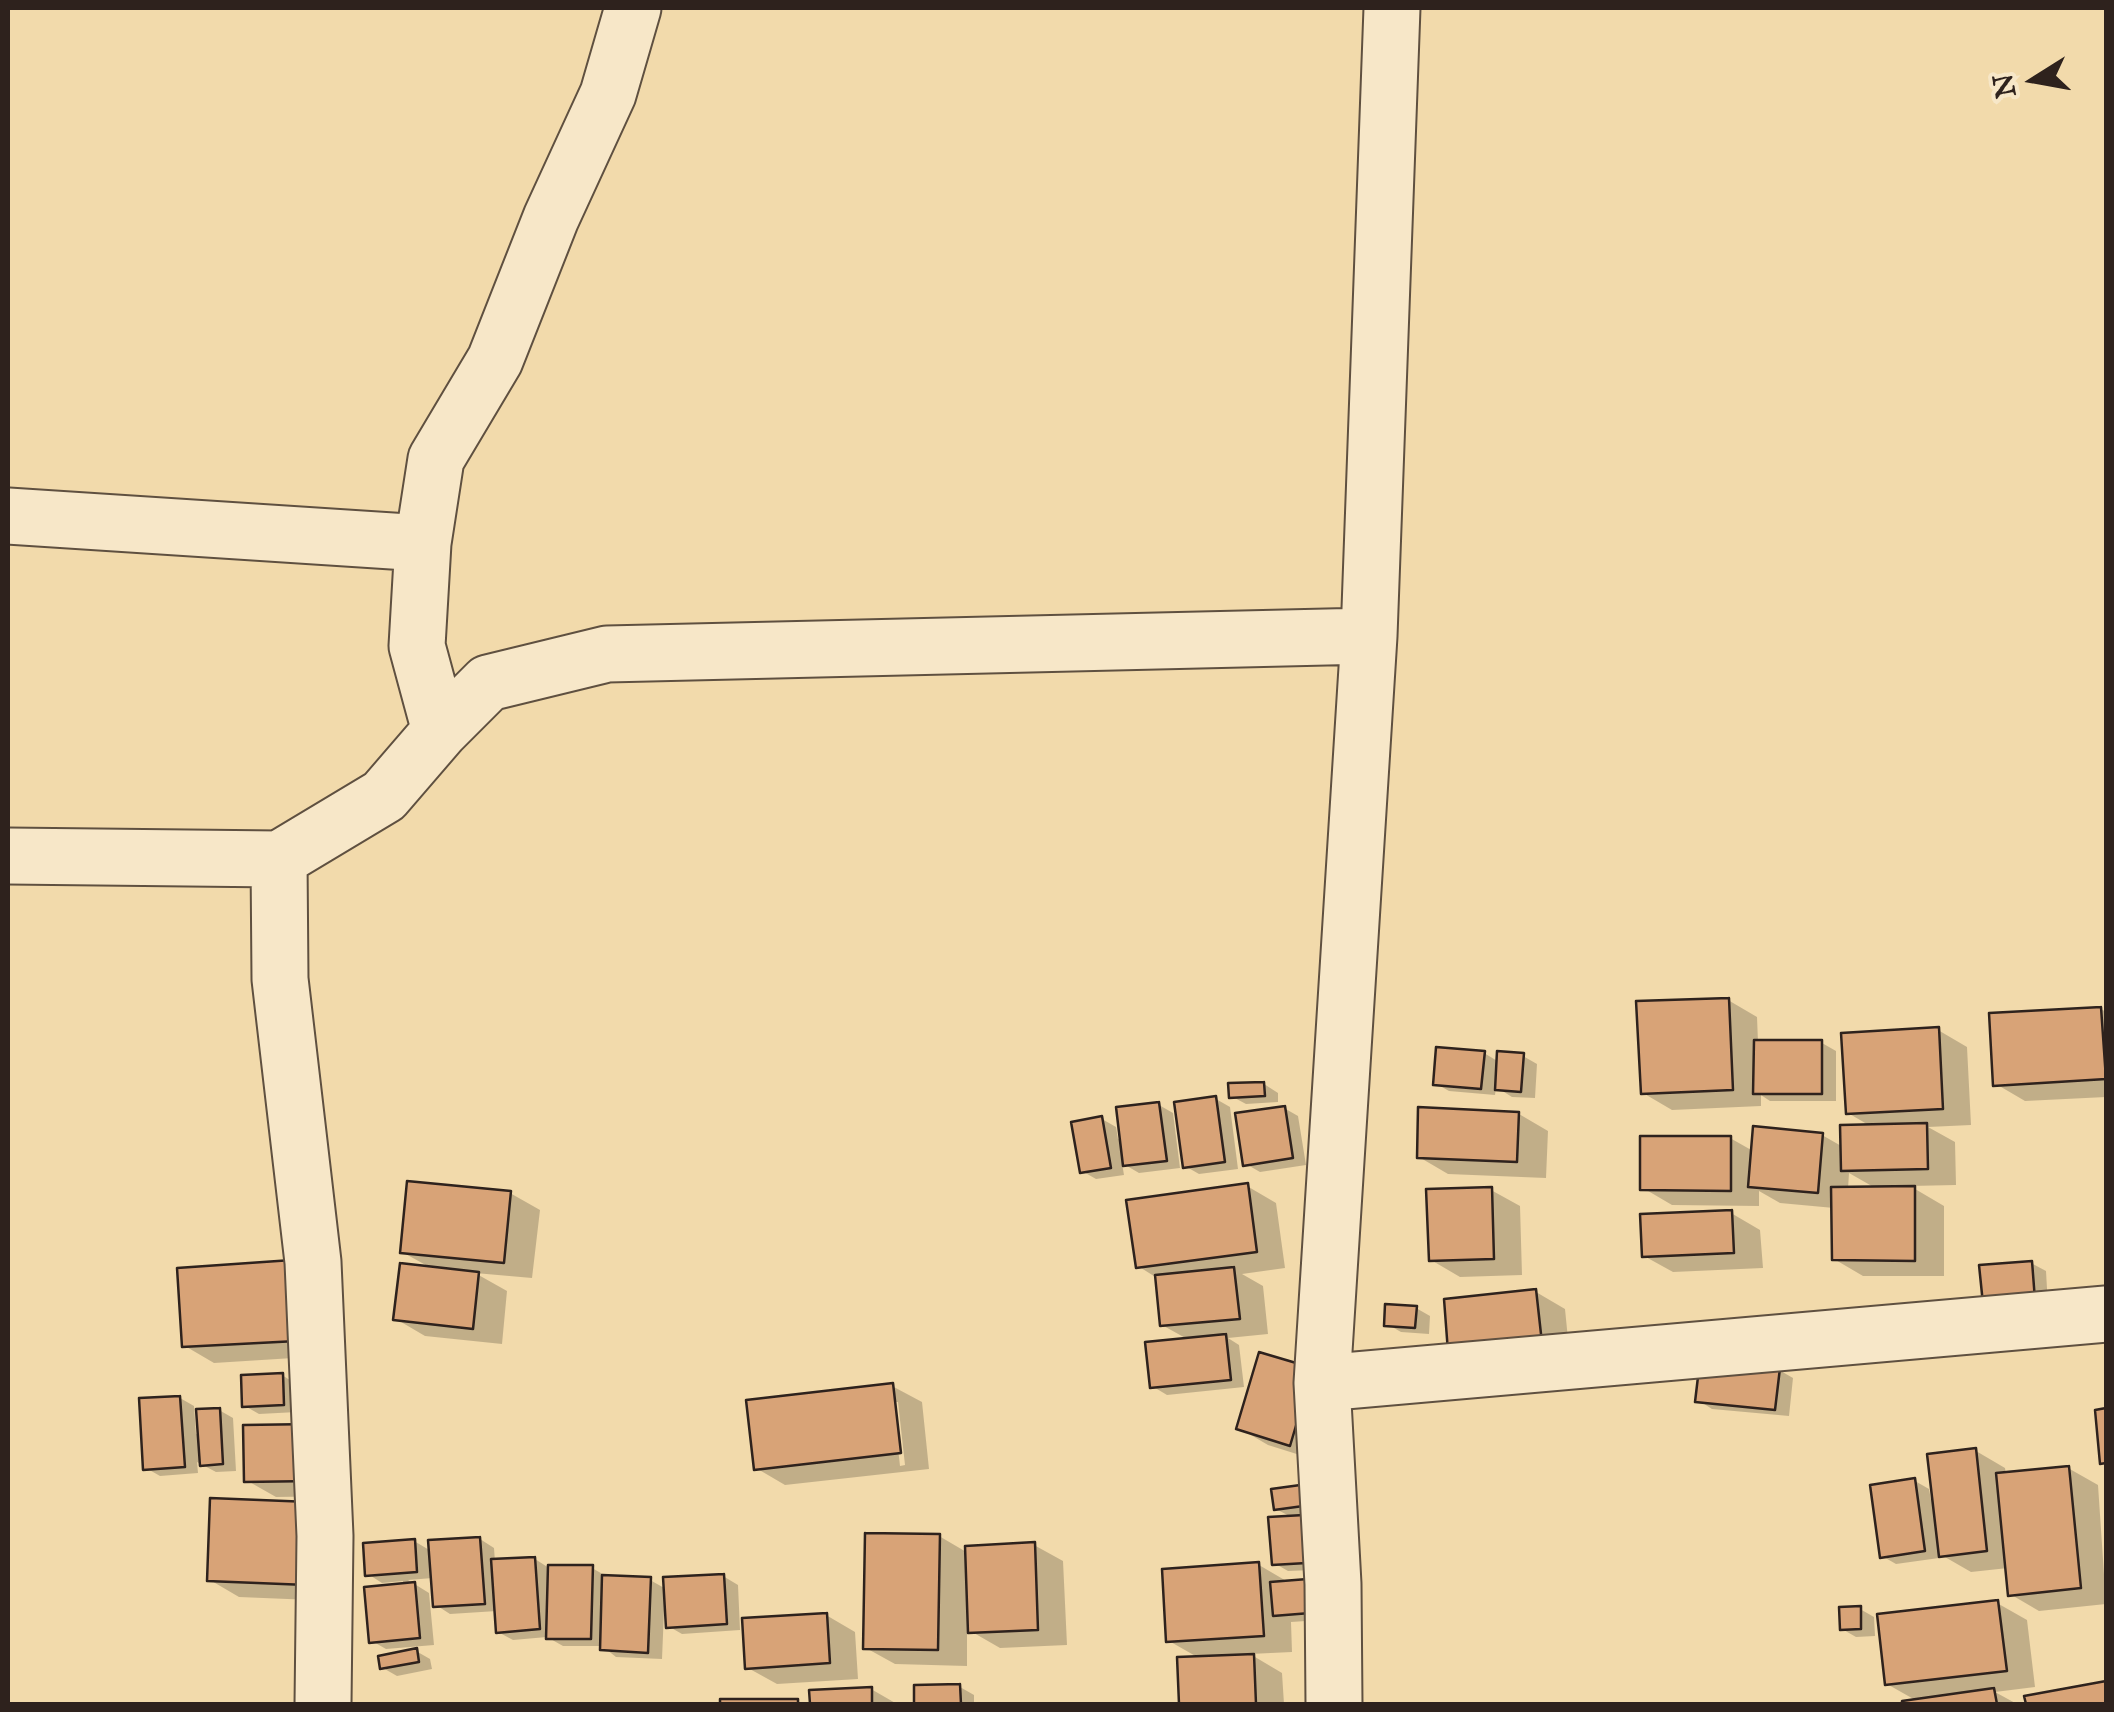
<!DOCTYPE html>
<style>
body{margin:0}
#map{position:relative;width:2114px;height:1712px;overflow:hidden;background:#f2daab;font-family:"IM FELL Great Primer",serif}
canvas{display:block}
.frame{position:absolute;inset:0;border:10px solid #2e221d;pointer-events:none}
.north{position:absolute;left:1984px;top:30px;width:100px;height:100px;-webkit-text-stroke:8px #f7e7c8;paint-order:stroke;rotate:259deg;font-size:28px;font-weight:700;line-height:40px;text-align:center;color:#2e221d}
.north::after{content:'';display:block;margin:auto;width:35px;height:45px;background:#2e221d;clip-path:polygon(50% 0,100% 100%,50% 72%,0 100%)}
</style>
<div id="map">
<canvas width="2114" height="1712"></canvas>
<div class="frame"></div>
<div class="north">N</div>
</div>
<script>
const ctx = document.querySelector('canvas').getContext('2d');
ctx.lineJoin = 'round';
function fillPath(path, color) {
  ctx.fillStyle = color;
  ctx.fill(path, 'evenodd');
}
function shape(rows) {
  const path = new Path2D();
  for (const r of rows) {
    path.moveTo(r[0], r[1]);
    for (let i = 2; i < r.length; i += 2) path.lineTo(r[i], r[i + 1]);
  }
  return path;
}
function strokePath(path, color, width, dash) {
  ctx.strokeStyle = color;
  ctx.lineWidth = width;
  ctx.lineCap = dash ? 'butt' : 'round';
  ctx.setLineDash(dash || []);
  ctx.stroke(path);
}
fillPath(shape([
 [1728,1000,1757,1017,1758,1042,1822,1043,1836,1051,1836,1101,1770,1101,1761,1095,1761,1106,1672,1110,1643,1093],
 [2101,1009,2106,1012,2106,1097,2025,1101,1996,1084],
 [1938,1030,1967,1047,1971,1125,1928,1127,1955,1142,1956,1185,1910,1186,1944,1206,1944,1276,1863,1276,1834,1259,1834,1208,1780,1203,1759,1191,1759,1206,1672,1205,1643,1188,1730,1138,1753,1151,1822,1135,1843,1147,1872,1127,1848,1113],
 [1849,1173,1877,1189,1848,1189],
 [1484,1053,1499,1062,1523,1056,1537,1064,1535,1098,1512,1097,1496,1087,1495,1095,1449,1091,1435,1083],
 [1264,1084,1278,1093,1278,1102,1246,1104,1231,1096],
 [1216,1099,1230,1107,1238,1169,1199,1174,1185,1166],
 [1159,1105,1173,1113,1180,1168,1139,1173,1122,1163,1124,1175,1096,1179,1082,1171,1102,1119,1116,1127,1118,1139,1122,1138],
 [1284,1108,1298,1116,1306,1165,1260,1172,1246,1164],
 [1519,1114,1548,1131,1546,1178,1448,1174,1419,1157],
 [1247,1186,1276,1203,1285,1268,1242,1274,1263,1286,1268,1334,1228,1338,1239,1345,1244,1387,1167,1395,1152,1386,1189,1340,1162,1325,1157,1278,1138,1266],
 [1491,1190,1520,1206,1522,1275,1460,1277,1431,1260],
 [510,1193,540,1210,532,1278,475,1273,507,1291,502,1344,425,1336,396,1319,433,1269,402,1252],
 [1731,1213,1760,1230,1763,1268,1673,1272,1644,1256],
 [2031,1263,2046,1271,2048,1306,1982,1268],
 [180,1270,325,1356,214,1363,185,1346],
 [1536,1292,1565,1309,1570,1359,1480,1367],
 [1416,1308,1430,1316,1429,1334,1401,1332,1387,1324],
 [1261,1355,1319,1461,1268,1445,1239,1428],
 [1779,1370,1793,1378,1789,1416,1712,1409,1698,1400],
 [282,1375,296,1384,297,1412,259,1414,245,1406],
 [892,1386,922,1402,929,1469,785,1485,756,1468],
 [893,1402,898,1402,905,1465,900,1466],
 [180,1398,194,1406,196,1434,200,1433,219,1410,233,1418,236,1471,216,1472,197,1462,198,1473,160,1476,146,1468],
 [245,1427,342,1496,276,1497,246,1480],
 [1976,1451,2005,1468,2006,1475,2068,1468,2098,1485,2106,1604,2039,1611,2010,1594,2008,1568,1971,1572,1938,1553,1939,1558,1896,1564,1882,1556,1915,1481,1929,1489,1931,1500,1935,1500],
 [1314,1485,1338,1569,1288,1571,1274,1563,1293,1518,1276,1509],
 [212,1501,336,1601,239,1597,210,1580],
 [939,1536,968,1553,1034,1545,1063,1561,1067,1645,1000,1648,967,1629,967,1666,895,1664,866,1648],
 [480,1539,494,1548,495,1562,535,1559,549,1568,592,1568,606,1576,650,1580,666,1589,723,1576,738,1585,740,1630,682,1634,668,1626,667,1611,664,1611,662,1659,616,1657,602,1646,563,1646,547,1637,513,1640,498,1632,497,1611,450,1614,436,1605,433,1578,408,1580,429,1593,434,1645,386,1649,372,1641,403,1586,403,1581,382,1583,368,1574,414,1541,431,1551],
 [1259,1565,1288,1582,1336,1619,1291,1622,1292,1652,1250,1654,1282,1673,1284,1704,1181,1704,1179,1659,1199,1658,1169,1641],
 [1997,1603,2027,1620,2035,1687,1995,1692,2017,1704,1905,1704,1917,1701,1887,1684],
 [1860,1609,1874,1617,1875,1636,1856,1637,1842,1629],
 [826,1615,855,1632,858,1679,777,1684,748,1668],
 [416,1651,430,1659,432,1669,397,1676,383,1668],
 [960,1687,974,1695,974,1704,916,1704,916,1688],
 [871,1689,897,1704,813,1704,812,1692]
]), '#0003');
const building = shape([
 [1729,998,1733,1090,1641,1094,1636,1001,1729,998],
 [2101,1007,2106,1079,1993,1086,1989,1013,2101,1007],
 [1939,1027,1943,1109,1846,1114,1841,1033,1939,1027],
 [1754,1040,1822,1040,1822,1094,1753,1094,1754,1040],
 [1436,1047,1485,1051,1481,1089,1433,1085,1436,1047],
 [1497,1051,1524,1053,1521,1092,1495,1090,1497,1051],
 [1264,1082,1265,1096,1229,1098,1228,1083,1264,1082],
 [1216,1096,1225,1162,1183,1168,1174,1102,1216,1096],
 [1159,1102,1167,1161,1123,1166,1116,1107,1159,1102],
 [1285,1106,1293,1158,1243,1166,1235,1113,1285,1106],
 [1418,1107,1519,1112,1517,1162,1417,1158,1418,1107],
 [1102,1116,1111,1168,1080,1173,1071,1122,1102,1116],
 [1927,1123,1928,1169,1841,1171,1840,1125,1927,1123],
 [1753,1126,1823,1133,1818,1193,1748,1187,1753,1126],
 [1640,1136,1731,1136,1731,1191,1640,1190,1640,1136],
 [407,1181,511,1191,504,1263,400,1253,407,1181],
 [1248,1183,1257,1252,1136,1268,1126,1200,1248,1183],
 [1915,1186,1915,1261,1832,1260,1831,1187,1915,1186],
 [1492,1187,1494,1259,1429,1261,1426,1189,1492,1187],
 [1732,1210,1734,1253,1642,1257,1640,1214,1732,1210],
 [292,1260,297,1341,182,1347,177,1268,292,1260],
 [2032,1261,2035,1300,1983,1304,1979,1265,2032,1261],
 [400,1263,479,1272,473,1329,393,1320,400,1263],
 [1234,1267,1240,1319,1160,1326,1155,1275,1234,1267],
 [1536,1289,1542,1343,1448,1352,1444,1299,1536,1289],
 [1385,1304,1417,1306,1415,1328,1384,1326,1385,1304],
 [1226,1334,1231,1380,1150,1388,1145,1342,1226,1334],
 [1259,1352,1313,1368,1290,1446,1236,1429,1259,1352],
 [1700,1360,1780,1368,1775,1410,1695,1402,1700,1360],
 [283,1373,284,1405,242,1407,241,1375,283,1373],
 [893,1383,901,1453,754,1470,746,1400,893,1383],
 [180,1396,185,1467,143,1470,139,1398,180,1396],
 [220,1408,223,1464,200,1466,196,1409,220,1408],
 [2106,1408,2106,1463,2100,1464,2095,1410,2106,1408],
 [313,1424,313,1481,244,1482,243,1425,313,1424],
 [1976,1448,1987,1551,1939,1557,1927,1454,1976,1448],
 [2069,1466,2081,1588,2008,1596,1996,1473,2069,1466],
 [1915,1478,1925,1551,1880,1558,1870,1485,1915,1478],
 [1315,1483,1318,1504,1274,1510,1271,1489,1315,1483],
 [210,1498,310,1502,307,1585,207,1581,210,1498],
 [1322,1514,1324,1562,1272,1565,1268,1517,1322,1514],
 [865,1533,940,1534,938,1650,863,1649,865,1533],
 [480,1537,485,1604,433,1607,428,1540,480,1537],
 [415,1539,417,1572,365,1576,363,1543,415,1539],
 [1035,1542,1038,1630,968,1633,965,1546,1035,1542],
 [535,1557,540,1629,496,1633,491,1559,535,1557],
 [1259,1562,1264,1636,1166,1642,1162,1569,1259,1562],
 [548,1565,593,1565,591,1639,546,1639,548,1565],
 [724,1574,727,1624,666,1628,663,1577,724,1574],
 [602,1575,651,1577,648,1653,600,1650,602,1575],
 [1320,1578,1323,1612,1273,1616,1270,1582,1320,1578],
 [415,1582,420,1638,369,1643,364,1587,415,1582],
 [1998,1600,2007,1671,1885,1685,1877,1614,1998,1600],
 [1861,1606,1861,1629,1840,1630,1839,1607,1861,1606],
 [827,1613,830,1663,745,1669,742,1618,827,1613],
 [417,1648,419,1662,380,1669,378,1656,417,1648],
 [1254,1654,1256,1704,1179,1704,1177,1657,1254,1654],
 [2106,1681,2106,1704,2026,1704,2024,1696,2106,1681],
 [960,1684,961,1704,914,1704,914,1685,960,1684],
 [872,1687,872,1704,810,1704,809,1690,872,1687],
 [1994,1688,1997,1704,1902,1704,1902,1701,1994,1688],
 [720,1699,798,1699,798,1704,720,1704,720,1699]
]);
fillPath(building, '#d8a377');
strokePath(building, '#2e221d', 2.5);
const minor = shape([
 [8,516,423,543],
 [440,731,417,646,423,543,436,459,495,360,551,218,608,94,633,8],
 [8,856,279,859,384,796,440,731,488,683,607,654,1369,636],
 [279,859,280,979,313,1262,325,1536,323,1704],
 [1322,1383,2106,1314],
 [1334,1704,1333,1584,1322,1383,1369,636,1392,8]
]);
strokePath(minor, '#5f5040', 59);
strokePath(minor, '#f7e7c8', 55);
</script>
